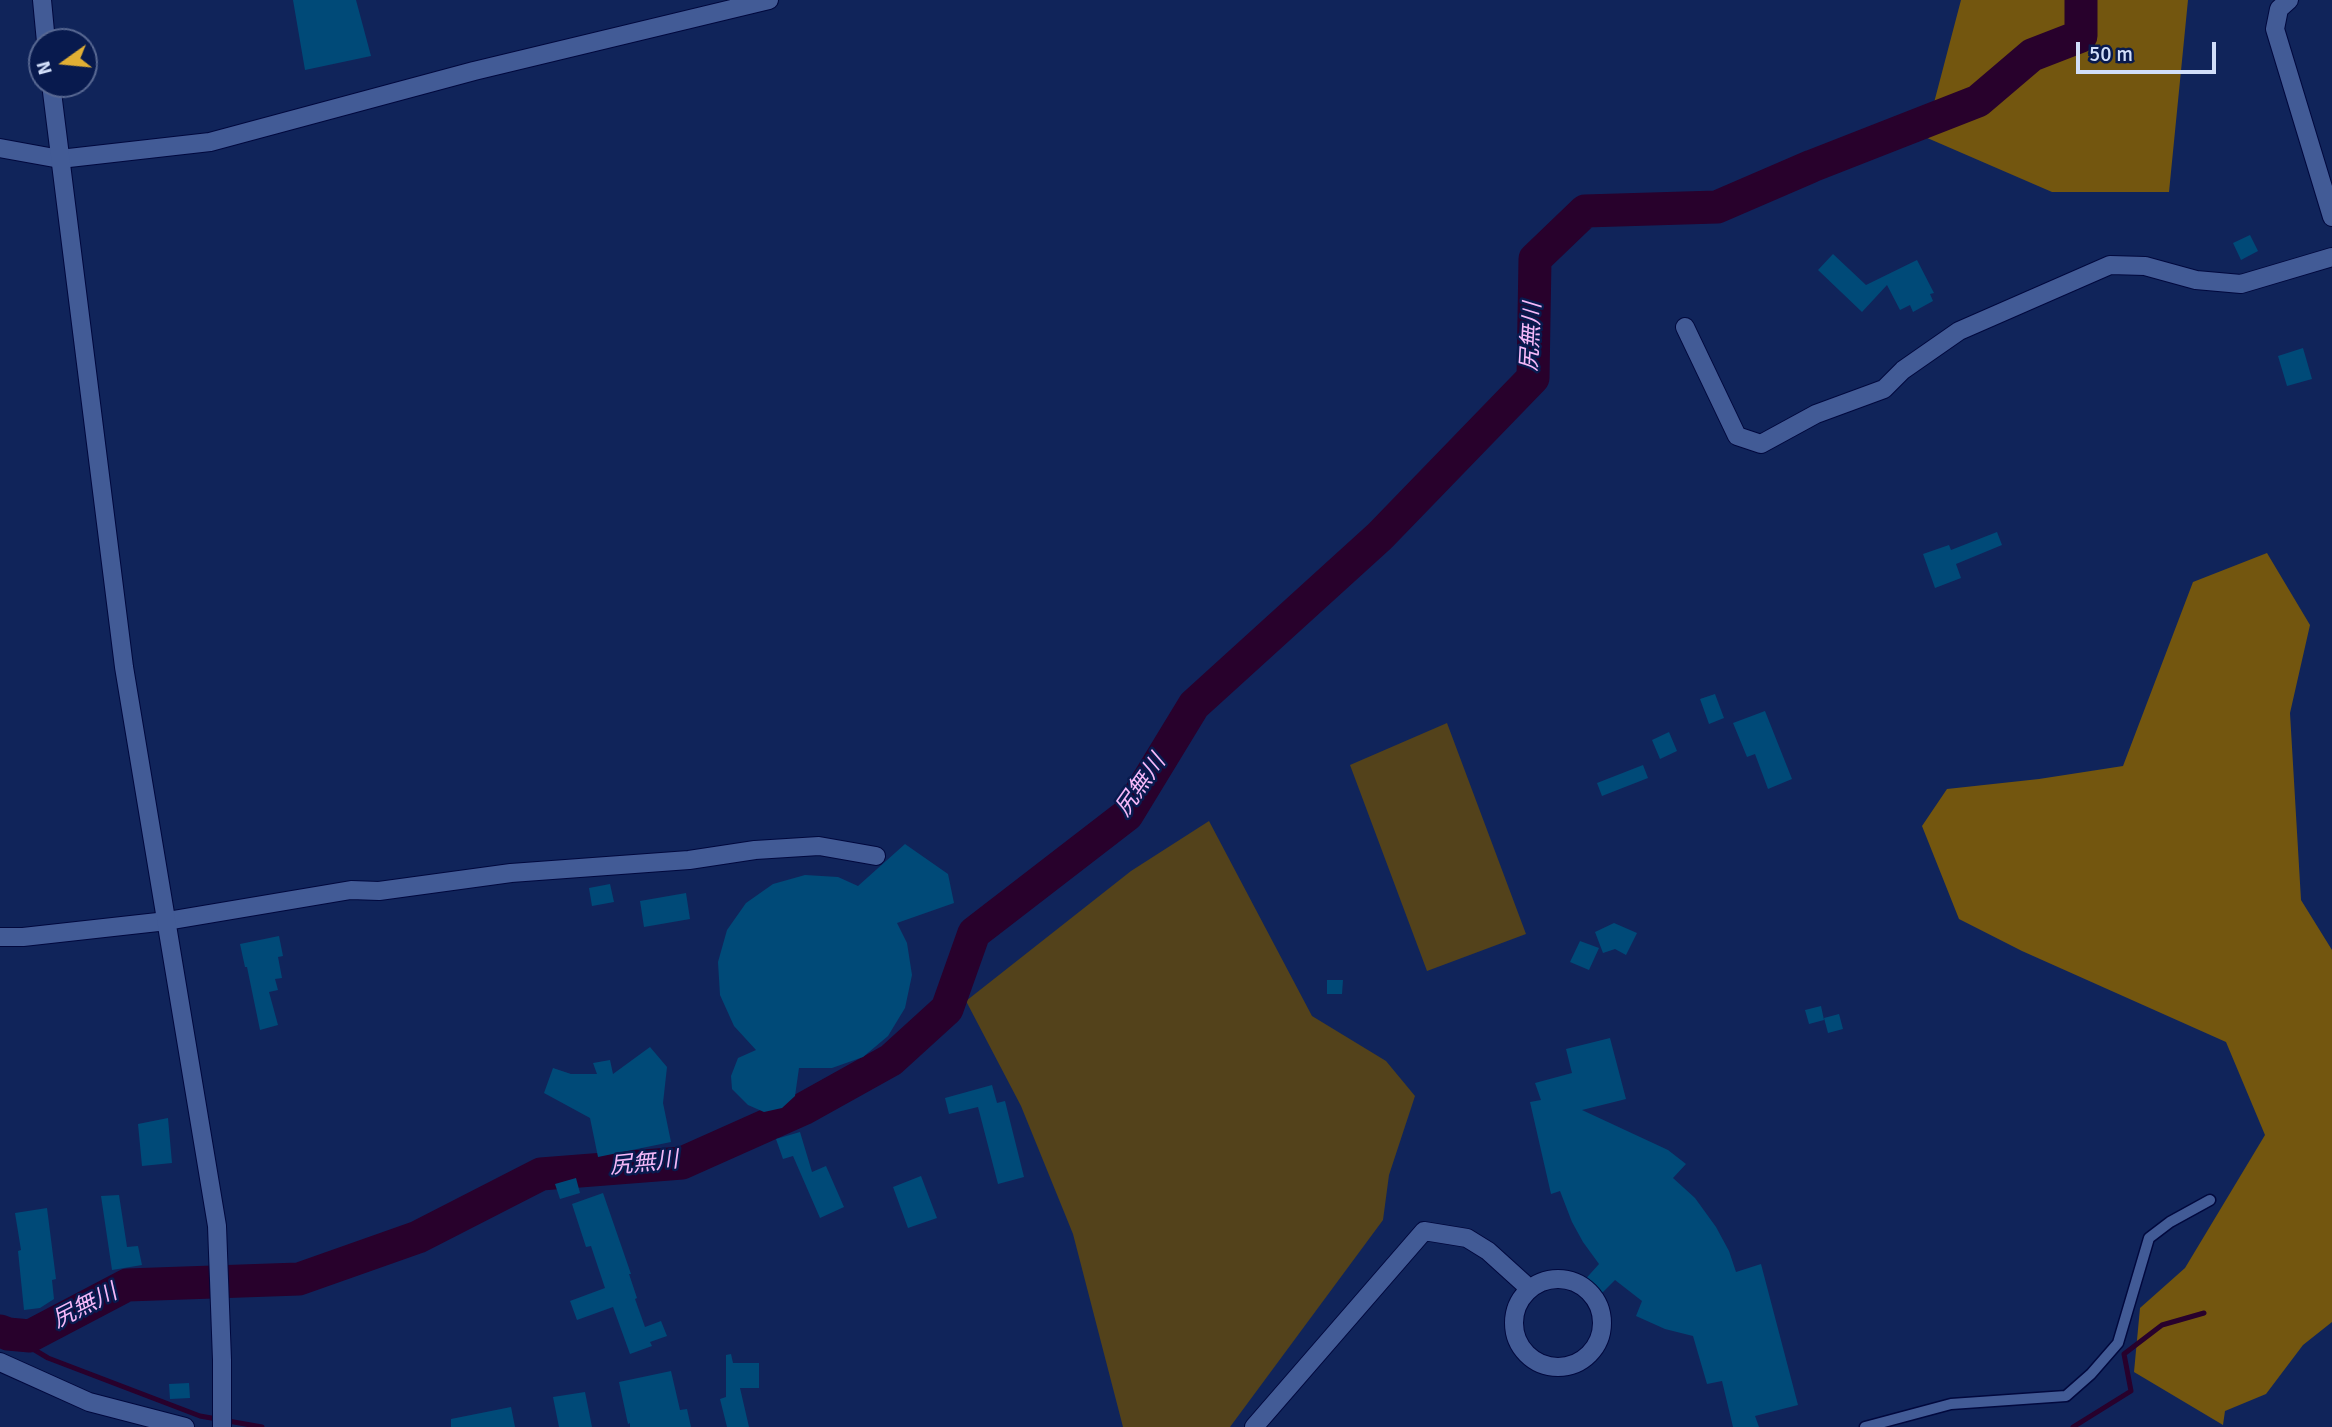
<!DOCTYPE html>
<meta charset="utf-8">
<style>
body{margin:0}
#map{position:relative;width:2332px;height:1427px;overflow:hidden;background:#10245a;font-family:Signika,sans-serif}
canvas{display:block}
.north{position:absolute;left:28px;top:28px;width:70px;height:70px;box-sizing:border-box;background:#081a4e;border:2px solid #586892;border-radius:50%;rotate:255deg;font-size:19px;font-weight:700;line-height:28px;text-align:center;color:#d1def9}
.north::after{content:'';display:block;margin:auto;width:24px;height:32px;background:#e1af34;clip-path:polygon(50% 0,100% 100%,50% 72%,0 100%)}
.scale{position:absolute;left:2076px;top:42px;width:140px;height:32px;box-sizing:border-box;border:4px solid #d1def9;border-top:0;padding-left:9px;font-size:21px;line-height:24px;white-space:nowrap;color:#d1def9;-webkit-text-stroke:5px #081a4e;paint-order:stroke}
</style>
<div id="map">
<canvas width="2332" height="1427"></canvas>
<div class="north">N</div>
<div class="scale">50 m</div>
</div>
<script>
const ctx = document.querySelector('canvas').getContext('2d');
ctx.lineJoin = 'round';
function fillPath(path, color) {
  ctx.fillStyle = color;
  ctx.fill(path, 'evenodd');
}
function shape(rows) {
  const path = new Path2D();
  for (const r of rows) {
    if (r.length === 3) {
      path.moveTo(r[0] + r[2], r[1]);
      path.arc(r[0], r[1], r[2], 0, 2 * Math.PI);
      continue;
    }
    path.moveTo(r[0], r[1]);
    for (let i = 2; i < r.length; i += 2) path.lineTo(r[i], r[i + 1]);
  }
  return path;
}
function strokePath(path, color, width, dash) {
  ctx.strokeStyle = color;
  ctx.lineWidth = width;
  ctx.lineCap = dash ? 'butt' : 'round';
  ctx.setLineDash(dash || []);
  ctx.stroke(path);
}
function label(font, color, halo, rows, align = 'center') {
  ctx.font = font + ' Signika,"Noto Sans JP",sans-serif';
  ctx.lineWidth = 5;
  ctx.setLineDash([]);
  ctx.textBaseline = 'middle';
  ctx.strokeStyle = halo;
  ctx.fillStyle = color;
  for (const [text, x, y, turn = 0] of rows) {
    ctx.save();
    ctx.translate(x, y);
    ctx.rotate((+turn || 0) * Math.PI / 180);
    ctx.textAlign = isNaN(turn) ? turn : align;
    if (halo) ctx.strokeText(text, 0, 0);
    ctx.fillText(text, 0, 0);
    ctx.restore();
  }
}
fillPath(shape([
 [1447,723,1526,934,1427,971,1350,765],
 [1209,821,1312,1016,1386,1061,1415,1096,1389,1175,1383,1220,1230,1427,1123,1427,1073,1234,1021,1106,966,1001,1131,871]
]), '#53421b');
fillPath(shape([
 [1961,0,2188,0,2169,192,2052,192,1925,137],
 [2267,553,2310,625,2290,713,2301,900,2332,950,2332,1322,2303,1345,2266,1394,2225,1411,2223,1425,2134,1372,2140,1308,2185,1268,2265,1135,2226,1042,2022,951,1959,919,1922,826,1947,789,2039,779,2123,766,2193,582]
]), '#73560f');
strokePath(shape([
 [8,1334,48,1358,200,1416,262,1427],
 [2073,1427,2131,1391,2124,1354,2162,1325,2204,1313]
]), '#28012c', 5);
strokePath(shape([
 [0,1331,8,1334,30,1336,127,1285,299,1279,418,1237,541,1174,682,1163,803,1109,891,1060,947,1009,974,933,1127,815,1194,705,1380,536,1533,378,1535,259,1585,211,1717,207,1812,166,1978,101,2032,55,2081,36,2081,0]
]), '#28012c', 33);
fillPath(shape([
 [293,0,356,0,371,56,305,70],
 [2250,235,2258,251,2241,260,2233,243],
 [1833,254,1866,285,1917,260,1934,293,1930,294,1933,301,1913,312,1910,305,1900,310,1887,285,1862,312,1818,270],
 [2303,348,2312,379,2287,386,2278,356],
 [1997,532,2002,545,1956,564,1961,578,1935,588,1923,554,1949,545,1951,550],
 [1715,694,1724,718,1709,724,1700,699],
 [1765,711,1792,779,1768,789,1755,754,1747,757,1733,723],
 [1669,732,1677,751,1660,759,1652,740],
 [1643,765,1648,778,1602,796,1597,783],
 [905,844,948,874,954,903,897,923,907,943,912,975,905,1008,888,1036,863,1057,832,1068,799,1068,795,1096,782,1108,764,1112,748,1105,732,1089,731,1076,738,1058,756,1050,734,1026,720,995,718,962,727,930,746,903,773,884,805,875,838,877,858,886],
 [610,884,614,902,592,906,589,888],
 [686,893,690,919,644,927,640,901],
 [1614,923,1637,933,1626,955,1615,949,1603,953,1595,932],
 [279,936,283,956,278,957,282,978,275,979,278,990,269,992,278,1025,260,1030,247,967,245,967,240,944],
 [1580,941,1599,948,1589,970,1570,962],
 [1327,980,1343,980,1342,994,1327,994],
 [1821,1006,1824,1020,1809,1024,1805,1010],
 [1839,1014,1843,1029,1828,1033,1824,1018],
 [1610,1038,1626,1099,1582,1110,1668,1150,1686,1164,1673,1178,1695,1198,1716,1227,1729,1251,1736,1272,1761,1264,1798,1405,1755,1416,1759,1427,1733,1427,1722,1381,1707,1384,1693,1336,1665,1329,1636,1316,1642,1301,1615,1280,1597,1298,1582,1283,1599,1264,1583,1242,1572,1222,1560,1191,1551,1194,1530,1102,1541,1100,1535,1083,1572,1073,1566,1049],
 [650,1047,667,1067,663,1103,671,1142,598,1157,590,1118,544,1093,553,1068,571,1074,597,1074,593,1063,610,1060,613,1074],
 [992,1085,997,1103,1005,1101,1024,1177,998,1184,978,1107,949,1114,945,1098],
 [168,1118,172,1163,142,1166,138,1124],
 [800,1132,812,1172,826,1166,844,1207,820,1218,793,1156,783,1159,776,1139],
 [921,1176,937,1218,908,1228,893,1187],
 [576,1178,580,1193,560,1199,555,1184],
 [603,1193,631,1274,629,1274,637,1298,635,1299,645,1327,661,1321,667,1336,650,1342,652,1346,630,1354,613,1307,577,1320,570,1301,605,1288,591,1246,586,1247,572,1204],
 [119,1195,127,1247,138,1246,142,1265,112,1270,101,1196],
 [47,1208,56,1279,52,1280,54,1299,40,1308,24,1310,18,1251,21,1250,15,1213],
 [731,1354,733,1363,759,1363,759,1388,740,1388,749,1427,727,1427,720,1399,726,1397,726,1355],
 [671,1371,680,1410,687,1409,691,1427,630,1427,630,1423,628,1424,619,1382],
 [189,1383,190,1398,170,1399,169,1384],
 [585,1392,592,1427,559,1427,553,1397],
 [511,1407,515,1427,451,1427,451,1419]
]), '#004a78');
const lane = shape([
 [1865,1427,1951,1404,2066,1396,2091,1374,2118,1343,2149,1238,2170,1222,2210,1200]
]);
const street = shape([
 [2289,0,2279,9,2275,29,2332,217],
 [0,148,60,159,210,142,474,71,769,0],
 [1685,327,1737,436,1761,444,1816,414,1884,389,1903,370,1959,331,2110,265,2145,266,2196,280,2241,284,2332,257],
 [0,937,23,937,167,921,351,890,379,891,511,873,689,860,755,850,819,846,876,856],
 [1558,1323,44],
 [1254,1427,1424,1231,1467,1238,1488,1251,1530,1289]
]);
const secondary = shape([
 [42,0,46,42],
 [51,84,124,667,217,1226,222,1360,222,1427],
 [0,1362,89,1402,185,1427]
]);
strokePath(lane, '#01083d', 13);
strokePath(street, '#01083d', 20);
strokePath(secondary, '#01083d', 20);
strokePath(lane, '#425b96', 10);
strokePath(street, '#425b96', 18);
strokePath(secondary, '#425b96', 18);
label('italic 23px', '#f5b8f8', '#081a4e', [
 ["尻無川",1532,337,-87],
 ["尻無川",1141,786,-55],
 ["尻無川",644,1164,-6],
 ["尻無川",85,1307,-27]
]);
</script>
